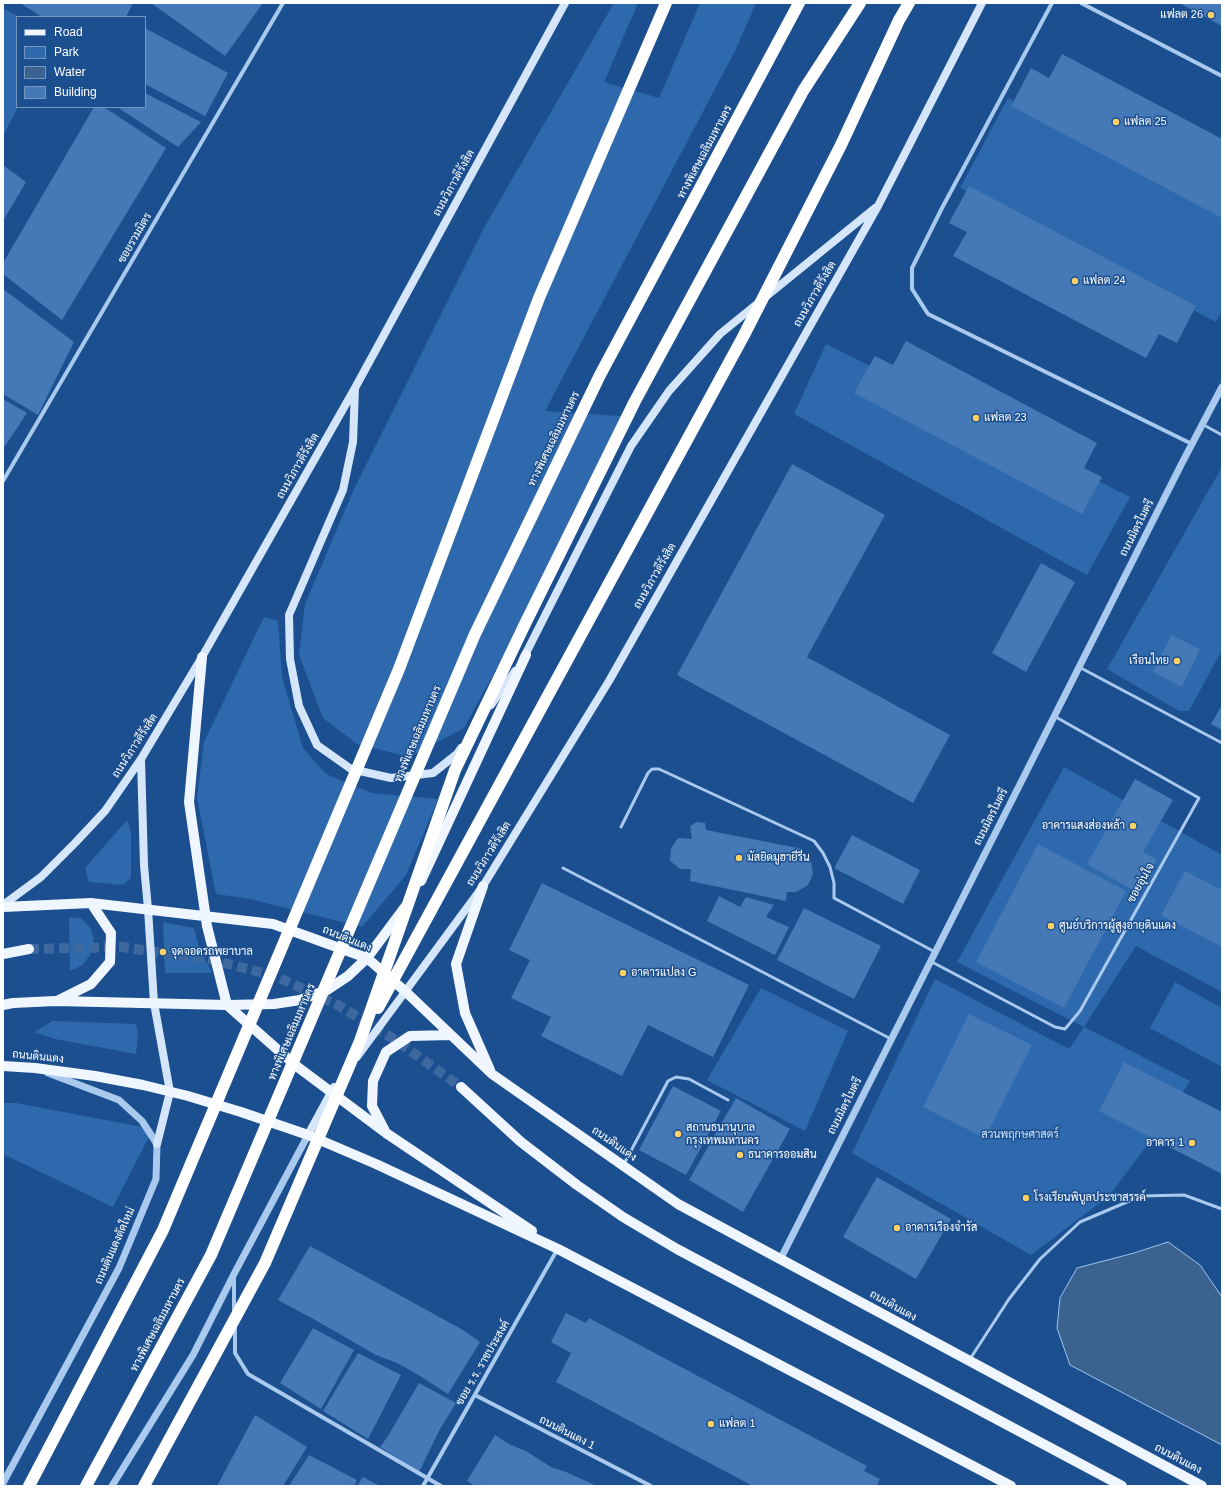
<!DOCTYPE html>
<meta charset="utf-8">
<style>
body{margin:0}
#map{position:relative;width:1225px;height:1489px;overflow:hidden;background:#1b4f8f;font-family:Helvetica,sans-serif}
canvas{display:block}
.frame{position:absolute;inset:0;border:4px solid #fff;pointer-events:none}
.legend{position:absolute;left:16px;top:16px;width:130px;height:92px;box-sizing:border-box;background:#1b4f8f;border:1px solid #7695bc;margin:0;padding:5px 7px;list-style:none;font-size:12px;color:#fff}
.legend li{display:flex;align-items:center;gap:8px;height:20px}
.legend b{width:20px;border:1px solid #7695bc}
</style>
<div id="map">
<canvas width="1225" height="1489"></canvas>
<div class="frame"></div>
<ul class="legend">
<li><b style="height:5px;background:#f0f6ff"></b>Road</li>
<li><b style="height:11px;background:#2e69ad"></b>Park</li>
<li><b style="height:11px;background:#3c6290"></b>Water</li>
<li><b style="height:11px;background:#4478b7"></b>Building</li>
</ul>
</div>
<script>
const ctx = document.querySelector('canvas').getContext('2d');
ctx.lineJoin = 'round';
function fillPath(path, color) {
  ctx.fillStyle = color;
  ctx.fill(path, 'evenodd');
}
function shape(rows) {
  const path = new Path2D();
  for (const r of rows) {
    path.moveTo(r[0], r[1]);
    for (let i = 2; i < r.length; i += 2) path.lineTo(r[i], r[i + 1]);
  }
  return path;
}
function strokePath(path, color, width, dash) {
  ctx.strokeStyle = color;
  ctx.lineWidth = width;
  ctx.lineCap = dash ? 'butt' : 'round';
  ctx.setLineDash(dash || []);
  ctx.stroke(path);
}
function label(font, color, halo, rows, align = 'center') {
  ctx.font = font + ' Helvetica,Sarabun,sans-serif';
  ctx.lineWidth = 3;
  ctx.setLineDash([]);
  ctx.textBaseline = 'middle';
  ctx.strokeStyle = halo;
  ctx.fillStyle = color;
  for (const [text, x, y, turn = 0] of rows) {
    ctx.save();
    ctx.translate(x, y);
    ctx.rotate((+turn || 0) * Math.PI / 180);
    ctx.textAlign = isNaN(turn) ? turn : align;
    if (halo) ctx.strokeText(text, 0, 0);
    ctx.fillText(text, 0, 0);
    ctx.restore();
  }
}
fillPath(shape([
 [614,3,638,3,604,82,659,98,700,3,756,3,735,51,545,411,634,417,464,728,409,757,357,744,323,718,299,655,305,604,354,489,485,226],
 [3,8,19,17,17,17,18,107,3,136],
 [1008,98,1222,211,1222,311,1216,322,960,188],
 [826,344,1130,497,1087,575,794,414],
 [1222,467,1222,650,1189,711,1179,711,1107,669],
 [264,617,278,621,282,677,303,748,326,774,372,793,438,799,406,875,362,927,250,899,216,894,197,798,204,742],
 [1064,767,1222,855,1222,992,1136,946,1084,1027,1190,1081,1146,1147,1109,1196,1031,1255,852,1153,935,979,1069,1049,1084,1027,957,962],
 [127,820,131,832,131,878,123,885,89,882,85,868],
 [69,918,81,918,91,929,94,940,90,955,83,965,70,971],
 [163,922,194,928,199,947,212,973,165,973],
 [1175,982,1222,1008,1222,1067,1150,1028],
 [761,988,848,1031,805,1131,707,1080],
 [53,1021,136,1024,138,1035,136,1054,55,1039,34,1032],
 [3,1103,16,1103,153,1129,113,1207,3,1154]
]), '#2e69ad');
const water = shape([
 [1168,1242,1200,1265,1222,1297,1222,1445,1070,1365,1057,1328,1060,1298,1077,1268,1134,1253,1168,1242]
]);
fillPath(water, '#3c6290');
strokePath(water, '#9cc4f0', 1);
fillPath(shape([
 [20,3,133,3,126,17,42,17],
 [151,3,263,3,225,56],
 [1179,3,1222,3,1222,26],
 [145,28,228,73,205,116,145,84],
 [1062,54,1222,139,1222,218,1011,106,1031,68,1049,78],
 [145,93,201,122,178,147,117,107,145,107],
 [94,107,104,107,166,148,62,320,3,274,3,263],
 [3,165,26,182,3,221],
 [969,186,1196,306,1177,343,1159,334,1146,358,953,256,967,232,949,223],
 [3,289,74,342,38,415,3,394],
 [906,341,1097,443,1084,468,1102,477,1082,514,854,393,875,356,893,365],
 [3,399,27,413,3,449],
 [792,464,885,515,807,657,950,735,913,803,677,675],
 [1041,563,1075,582,1026,672,992,653],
 [1171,635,1200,649,1182,687,1153,672],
 [1222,705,1222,730,1211,724],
 [1135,779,1173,800,1143,852,1157,859,1138,893,1087,864],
 [697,822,705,823,706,830,803,849,802,856,811,862,813,874,808,885,796,892,787,892,786,901,690,881,691,869,680,869,670,861,671,848,678,838,692,839,690,826],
 [852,835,920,870,903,904,834,868],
 [1038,844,1126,891,1064,1008,976,962],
 [1185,871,1222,890,1222,947,1161,915],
 [542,883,749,985,713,1057,648,1025,622,1076,541,1036,551,1017,511,998,530,960,509,950],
 [719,896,740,907,746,897,774,905,766,917,789,927,775,955,707,921],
 [804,908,881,946,854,999,777,960],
 [969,1014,1032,1045,985,1138,923,1107],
 [1124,1062,1222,1112,1222,1174,1099,1111],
 [673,1086,721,1111,686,1175,639,1150],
 [736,1098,790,1129,743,1212,689,1180],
 [877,1177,951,1219,916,1279,843,1237],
 [310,1246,463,1330,480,1342,448,1394,417,1374,397,1363,376,1355,317,1321,278,1300],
 [566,1313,586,1323,589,1318,867,1466,864,1471,880,1479,877,1486,753,1486,556,1382,571,1353,551,1342],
 [313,1328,354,1350,321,1409,280,1383],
 [358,1353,401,1375,368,1439,323,1411],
 [419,1383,456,1403,439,1431,419,1472,380,1447,388,1436],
 [255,1415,307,1447,283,1486,217,1486],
 [495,1435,509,1444,526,1451,551,1467,566,1472,597,1486,475,1486,467,1481],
 [309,1455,357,1480,354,1486,289,1486],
 [363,1477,380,1486,357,1486]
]), '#4478b7');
strokePath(shape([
 [29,949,122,947,213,960,275,976,336,1004,397,1041,461,1087]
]), '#3d69a0', 10, [10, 5]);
strokePath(shape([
 [1202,424,1222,435],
 [1079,667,1222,743],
 [621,827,648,773,652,769,659,769,814,841,823,853,830,867,834,883,834,898,935,952],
 [563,868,891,1039],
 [932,962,1055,1027,1065,1029,1080,1011,1199,798,1054,716],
 [624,1164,668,1081,676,1077,689,1079,728,1100],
 [970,1359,1009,1299,1040,1259,1080,1222,1141,1196,1184,1195,1222,1209]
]), '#a9c9ee', 3);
strokePath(shape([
 [1052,3,942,208,912,268,912,289,928,314,1192,444],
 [1081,3,1222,76],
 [3,481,283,3],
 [234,1276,234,1312],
 [235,1326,235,1353,248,1374,441,1486],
 [475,1395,651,1486],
 [423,1486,557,1250]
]), '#a9c9ee', 4);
strokePath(shape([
 [781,1258,1182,463,1222,387],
 [3,1483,119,1268,156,1179,157,1144,142,1121,119,1100,48,1073],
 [112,1486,193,1355,234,1274,308,1135]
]), '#a9c9ee', 7);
strokePath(shape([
 [355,388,353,442,343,490,289,615,290,659,299,706,317,745,351,769,391,778,433,773,457,754,461,748],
 [523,659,631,446,669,391,720,334,875,208],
 [491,705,515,671],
 [141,759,144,865,148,909,154,1003,170,1092,157,1144],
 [3,905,41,877,75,843,105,811,141,759,202,657,355,388,565,3],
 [357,1057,483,886,609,681,878,206,982,3],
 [308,1135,334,1087]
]), '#d6e6fa', 8);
strokePath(shape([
 [202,657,189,802,207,926,227,1005,295,1065,386,1133,532,1231],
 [421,881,526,655],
 [483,886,456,964,465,1013,490,1070],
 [3,907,91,903,273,924,367,958,406,992,492,1074,678,1204,1202,1486],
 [3,954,29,949],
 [59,1000,91,984,110,962,111,933,91,903],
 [3,1005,13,1003,56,1001,227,1005,274,1004,300,1000,327,990,348,976,367,958,405,907],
 [3,1066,35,1068,95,1076,143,1085,188,1096,241,1112,308,1135,376,1164,558,1249,1011,1486],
 [461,1087,521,1142,577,1185,623,1217,677,1249,1122,1486],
 [385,1131,372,1106,373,1081,386,1052,410,1036,450,1035]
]), '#f0f6ff', 10);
strokePath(shape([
 [378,1008,743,337,841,145,899,20,909,3],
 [29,1486,163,1230,399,669,539,298,666,3],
 [86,1486,211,1255,475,634,600,375,799,3],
 [144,1486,265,1263,360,1041,455,770,525,624,635,401,803,91,860,3]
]), '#fff', 12);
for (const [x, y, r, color] of [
 [1211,15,4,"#ffd166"],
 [1116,122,4,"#ffd166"],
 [1075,281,4,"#ffd166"],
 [976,418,4,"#ffd166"],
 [1177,661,4,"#ffd166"],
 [1133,826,4,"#ffd166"],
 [739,858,4,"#ffd166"],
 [1051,926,4,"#ffd166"],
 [163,952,4,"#ffd166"],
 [623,973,4,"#ffd166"],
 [678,1134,4,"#ffd166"],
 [1192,1143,4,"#ffd166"],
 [740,1155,4,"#ffd166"],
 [1026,1198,4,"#ffd166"],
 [897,1228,4,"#ffd166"],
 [711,1424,4,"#ffd166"]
]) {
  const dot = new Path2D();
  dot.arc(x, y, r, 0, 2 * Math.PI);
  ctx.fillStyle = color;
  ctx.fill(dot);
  strokePath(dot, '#1b4f8f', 1.5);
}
label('11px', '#fff', '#1b4f8f', [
 ["แฟลต 26",1203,15,"right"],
 ["แฟลต 25",1124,122],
 ["แฟลต 24",1083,281],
 ["แฟลต 23",984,418],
 ["เรือนไทย",1169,661,"right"],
 ["อาคารแสงส่องหล้า",1125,826,"right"],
 ["มัสยิดมูฮายีรีน",747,858],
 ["ศูนย์บริการผู้สูงอายุดินแดง",1059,926],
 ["จุดจอดรถพยาบาล",171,952],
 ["อาคารแปลง G",631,973],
 ["สถานธนานุบาล",686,1128],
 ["กรุงเทพมหานคร",686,1141],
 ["อาคาร 1",1184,1143,"right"],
 ["ธนาคารออมสิน",748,1155],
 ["โรงเรียนพิบูลประชาสรรค์",1034,1198],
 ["อาคารเรืองจำรัส",905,1228],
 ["แฟลต 1",719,1424]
], 'left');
label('11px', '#fff', '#1b4f8f', [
 ["ทางพิเศษเฉลิมมหานคร",705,152,-62],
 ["ถนนวิภาวดีรังสิต",454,183,-61],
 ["ซอยรวมมิตร",135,238,-60],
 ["ถนนวิภาวดีรังสิต",815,294,-60],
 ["ทางพิเศษเฉลิมมหานคร",554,439,-64],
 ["ถนนวิภาวดีรังสิต",298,466,-60],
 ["ถนนมิตรไมตรี",1137,528,-63],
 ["ถนนวิภาวดีรังสิต",655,576,-60],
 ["ทางพิเศษเฉลิมมหานคร",418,734,-67],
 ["ถนนวิภาวดีรังสิต",135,746,-57],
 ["ถนนมิตรไมตรี",991,817,-63],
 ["ถนนวิภาวดีรังสิต",489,854,-58],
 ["ซอยอุ่นใจ",1141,883,-61],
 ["ถนนดินแดง",347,939,22],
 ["ทางพิเศษเฉลิมมหานคร",292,1032,-67],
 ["ถนนดินแดง",38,1057,6],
 ["ถนนมิตรไมตรี",845,1106,-63],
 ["ถนนดินแดง",614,1144,35],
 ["ถนนดินแดงตัดใหม่",115,1246,-66],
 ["ถนนดินแดง",893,1306,29],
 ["ทางพิเศษเฉลิมมหานคร",158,1325,-62],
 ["ซอย ร.ร. ราชประสงค์",483,1363,-60],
 ["ถนนดินแดง 1",567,1433,27],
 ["ถนนดินแดง",1178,1459,28]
]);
label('11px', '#cfe3fa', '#1b4f8f', [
 ["สวนพฤกษศาสตร์",1020,1135]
]);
</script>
